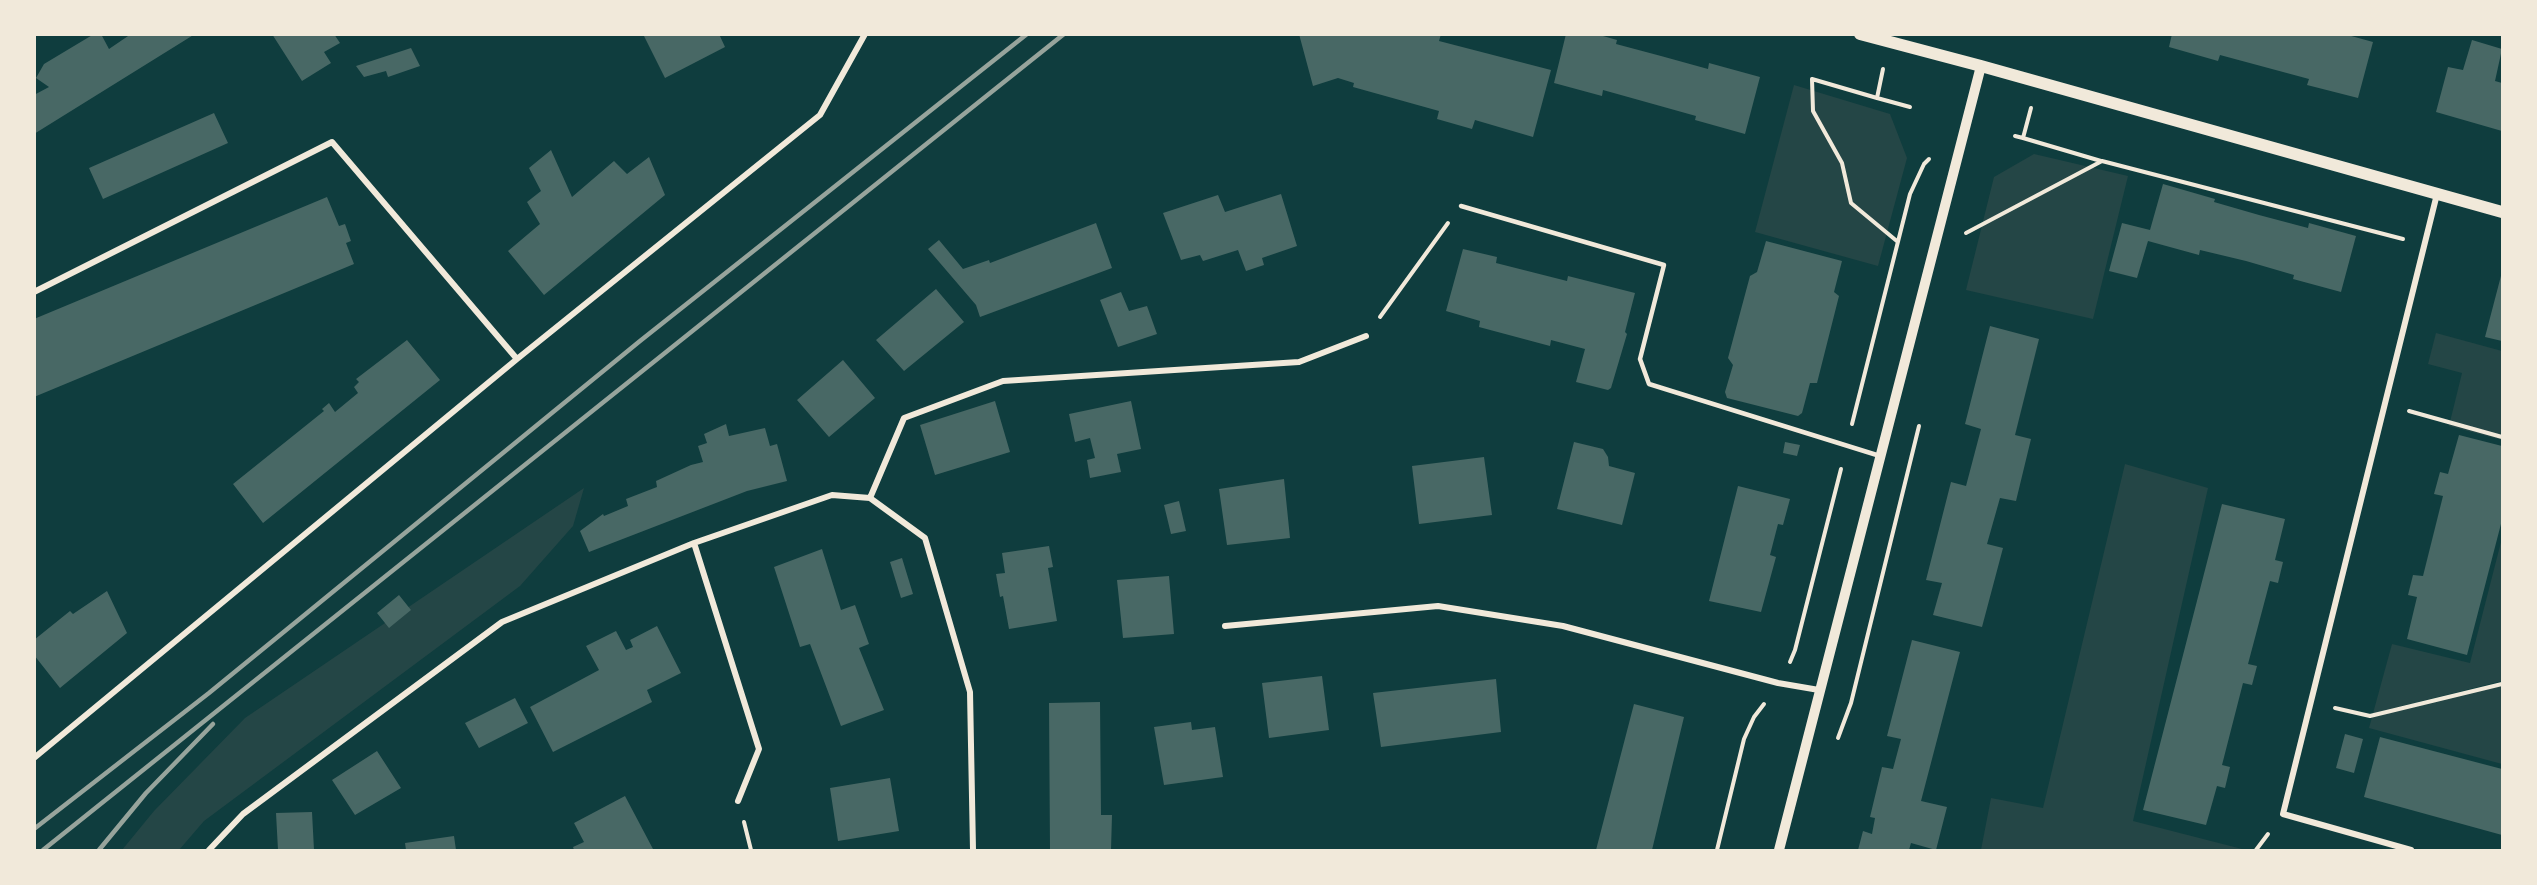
<!DOCTYPE html>
<style>
body{margin:0}
#map{position:relative;width:2537px;height:885px;overflow:hidden;background:#0f3d3e;font-family:Barlow,sans-serif}
canvas{display:block}
.frame{position:absolute;inset:0;border:36px solid #f1e9da;pointer-events:none}
</style>
<div id="map">
<canvas width="2537" height="885"></canvas>
<div class="frame"></div>
</div>
<script>
const ctx = document.querySelector('canvas').getContext('2d');
ctx.lineJoin = 'round';
function fillPath(path, color) {
  ctx.fillStyle = color;
  ctx.fill(path, 'evenodd');
}
function shape(rows) {
  const path = new Path2D();
  for (const r of rows) {
    path.moveTo(r[0], r[1]);
    for (let i = 2; i < r.length; i += 2) path.lineTo(r[i], r[i + 1]);
  }
  return path;
}
function strokePath(path, color, width, dash) {
  ctx.strokeStyle = color;
  ctx.lineWidth = width;
  ctx.lineCap = dash ? 'butt' : 'round';
  ctx.setLineDash(dash || []);
  ctx.stroke(path);
}
fillPath(shape([
 [1794,85,1890,114,1907,158,1878,266,1755,232],
 [2034,154,2128,176,2093,319,1966,290,1994,177],
 [2436,333,2502,351,2502,440,2449,426,2462,373,2428,364],
 [2125,464,2208,488,2133,821,2246,850,1981,850,1991,798,2043,808],
 [584,488,573,526,520,586,204,821,179,850,122,850,154,811,245,718],
 [2502,538,2502,681,2378,712,2502,686,2502,764,2369,728,2392,644,2470,663]
]), '#244646');
fillPath(shape([
 [94,34,101,34,109,49,131,34,195,34,34,134,34,95,49,87,36,78,44,64],
 [272,34,334,34,340,43,324,52,331,63,302,81],
 [643,34,719,34,725,47,665,78],
 [1299,34,1441,34,1439,41,1551,70,1533,137,1475,120,1472,129,1437,119,1439,111,1353,87,1354,83,1338,78,1313,86],
 [1566,34,1596,34,1617,40,1616,44,1661,56,1708,69,1709,63,1760,77,1745,134,1695,120,1696,116,1603,90,1602,96,1554,83],
 [2172,34,2344,34,2373,42,2358,98,2307,85,2309,79,2220,55,2218,61,2169,47],
 [2472,40,2502,49,2495,81,2502,83,2502,131,2436,112,2448,67,2463,70],
 [411,48,420,66,388,77,386,71,364,77,356,66],
 [214,113,228,143,103,199,89,168],
 [551,150,572,197,614,161,627,174,649,157,665,195,544,295,508,251,540,224,527,202,541,191,529,168],
 [2163,184,2215,199,2214,202,2259,215,2308,228,2309,223,2356,236,2341,292,2293,279,2294,275,2246,261,2200,250,2199,255,2148,241,2137,278,2109,271,2122,223,2150,230],
 [1281,194,1297,246,1262,258,1264,265,1246,271,1238,250,1203,261,1200,255,1181,260,1163,213,1218,195,1225,212],
 [327,197,339,226,345,224,351,241,346,243,354,264,34,397,34,319],
 [1096,223,1112,268,980,317,976,305,928,249,939,240,963,269,989,260,990,263],
 [1766,241,1842,261,1834,292,1839,296,1817,383,1810,383,1802,413,1798,416,1727,398,1725,392,1733,365,1728,358,1750,276,1757,272],
 [1463,249,1497,257,1496,263,1567,281,1568,276,1635,293,1625,332,1627,334,1611,388,1608,390,1576,382,1585,349,1551,340,1550,346,1479,327,1480,321,1446,311],
 [2502,272,2502,341,2485,337],
 [936,289,964,322,904,371,876,340],
 [1121,292,1129,311,1147,306,1157,334,1118,347,1100,300],
 [1990,326,2039,339,2015,435,2031,439,2016,501,2000,498,1987,544,2003,548,1982,627,1933,615,1942,583,1926,580,1951,482,1966,486,1981,429,1965,424],
 [407,340,440,380,263,523,233,484,324,411,322,409,329,403,335,412,358,393,354,387,359,382,356,379],
 [843,360,875,398,829,437,797,400],
 [995,401,1010,452,935,475,920,425],
 [1131,401,1141,449,1117,454,1121,472,1090,478,1087,460,1095,458,1090,438,1075,442,1069,414],
 [726,424,729,436,765,428,770,446,777,444,787,481,747,491,589,552,580,531,603,514,604,516,628,506,626,499,657,487,656,481,691,465,703,462,698,446,707,443,704,434],
 [2459,435,2502,446,2502,520,2467,655,2407,639,2417,597,2408,595,2413,575,2423,576,2443,496,2434,494,2440,472,2448,474],
 [1574,442,1603,449,1608,457,1609,466,1635,473,1622,525,1557,509],
 [1785,442,1800,445,1797,456,1783,453],
 [1484,457,1492,515,1419,524,1412,466],
 [1284,479,1290,538,1227,545,1219,489],
 [1738,486,1790,499,1783,525,1778,524,1770,555,1776,557,1761,612,1709,601],
 [1179,501,1186,531,1171,534,1164,505],
 [2222,504,2285,519,2275,560,2283,562,2278,583,2270,581,2248,664,2257,666,2252,685,2243,683,2222,765,2230,767,2225,788,2217,786,2206,825,2143,810],
 [1049,546,1053,567,1048,568,1057,621,1009,629,1003,596,1000,597,996,574,1005,573,1002,553],
 [822,549,841,610,855,605,869,644,859,648,884,710,841,726,810,644,800,647,774,567],
 [902,558,913,594,901,598,890,562],
 [1169,576,1174,634,1123,638,1117,580],
 [107,591,127,633,60,688,34,655,34,640,70,611,73,614],
 [399,595,411,610,389,628,377,613],
 [657,626,681,673,647,690,652,702,553,752,530,707,599,670,586,646,616,631,626,650,633,647,630,640],
 [1912,640,1960,652,1921,801,1947,807,1936,850,1911,843,1909,850,1858,850,1863,831,1872,834,1875,818,1870,817,1882,767,1893,769,1901,739,1887,736],
 [1322,676,1329,730,1269,738,1262,683],
 [1496,679,1501,732,1381,747,1373,693],
 [515,698,528,723,479,748,465,723],
 [1100,702,1101,815,1112,815,1111,850,1050,850,1049,703],
 [1634,704,1684,717,1652,850,1596,850],
 [1191,722,1192,730,1215,727,1223,777,1164,785,1154,727],
 [2345,734,2363,739,2354,773,2336,768],
 [2380,737,2502,769,2502,835,2364,797],
 [377,751,401,788,355,815,332,780],
 [890,778,899,831,838,841,830,788],
 [625,796,653,849,574,850,573,847,584,842,574,823],
 [312,812,314,850,278,850,276,813],
 [454,836,456,850,406,850,405,843]
]), '#486865');
strokePath(shape([
 [1883,69,1877,98,1812,79,1813,111,1842,163,1851,203,1898,242],
 [1877,98,1910,107],
 [2031,108,2023,138,2101,161],
 [2015,136,2023,138],
 [1966,233,2102,161,2403,239],
 [1380,317,1448,223],
 [2409,411,2502,437],
 [1852,424,1910,194,1924,164,1929,159],
 [1790,662,1795,650,1841,469],
 [2335,708,2370,716,2502,684],
 [1838,738,1851,703,1919,426],
 [744,822,751,850],
 [1717,850,1744,739,1754,717,1764,704],
 [2256,850,2268,834]
]), '#f1e9da', 4);
strokePath(shape([
 [1461,206,1664,265,1640,359,1649,384,1880,456]
]), '#f1e9da', 4.5);
strokePath(shape([
 [34,292,332,142,517,359],
 [694,543,759,749,738,801],
 [1225,626,1438,606,1563,626,1778,683,1819,690],
 [34,758,517,359,820,115,865,34],
 [209,850,243,814,502,622,694,543,832,495,870,498],
 [973,850,970,692,925,538,870,498,904,418,1003,381,1299,362,1366,336],
 [2411,850,2283,814,2437,194]
]), '#f1e9da', 6);
strokePath(shape([
 [1779,850,1981,66]
]), '#f1e9da', 10);
strokePath(shape([
 [1860,34,1981,66,2502,212]
]), '#f1e9da', 12);
strokePath(shape([
 [34,829,209,693,640,341,1027,34],
 [43,850,1064,34],
 [99,850,146,793,213,724]
]), '#97a49c', 4.5);
</script>
